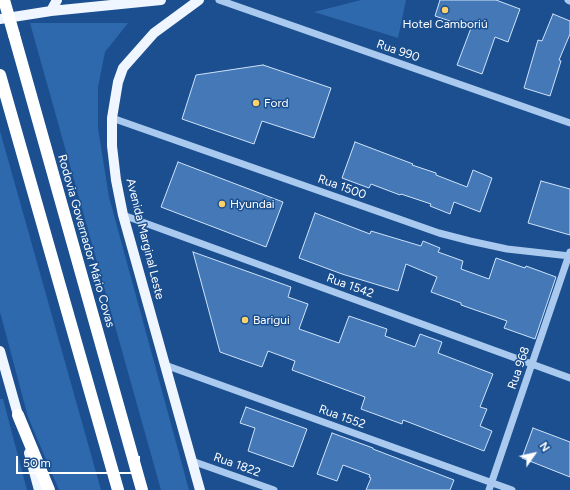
<!DOCTYPE html>
<meta charset="utf-8">
<style>
body{margin:0}
#map{position:relative;width:570px;height:490px;overflow:hidden;background:#1b4f8f;font-family:Figtree,sans-serif}
canvas{display:block}
.north{position:absolute;left:514px;top:434px;width:40px;height:40px;-webkit-text-stroke:3px #1b4f8f;paint-order:stroke;rotate:56deg;font-size:11px;font-weight:700;line-height:16px;text-align:center;color:#fff}
.north::after{content:'';display:block;margin:auto;width:14px;height:18px;background:#fff;clip-path:polygon(50% 0,100% 100%,50% 72%,0 100%)}
.scale{position:absolute;left:16px;top:456px;width:124px;height:18px;box-sizing:border-box;border:2px solid #fff;border-top:0;padding-left:5px;font-size:12px;line-height:14px;white-space:nowrap;color:#fff;-webkit-text-stroke:3px #1b4f8f;paint-order:stroke}
</style>
<div id="map">
<canvas width="570" height="490"></canvas>
<div class="north">N</div>
<div class="scale">50 m</div>
</div>
<script>
const ctx = document.querySelector('canvas').getContext('2d');
ctx.lineJoin = 'round';
function fillPath(path, color) {
  ctx.fillStyle = color;
  ctx.fill(path, 'evenodd');
}
function shape(rows) {
  const path = new Path2D();
  for (const r of rows) {
    path.moveTo(r[0], r[1]);
    for (let i = 2; i < r.length; i += 2) path.lineTo(r[i], r[i + 1]);
  }
  return path;
}
function strokePath(path, color, width, dash) {
  ctx.strokeStyle = color;
  ctx.lineWidth = width;
  ctx.lineCap = dash ? 'butt' : 'round';
  ctx.setLineDash(dash || []);
  ctx.stroke(path);
}
function label(font, color, halo, rows, align = 'center') {
  ctx.font = font + ' Figtree,sans-serif';
  ctx.lineWidth = 3;
  ctx.setLineDash([]);
  ctx.textBaseline = 'middle';
  ctx.strokeStyle = halo;
  ctx.fillStyle = color;
  for (const [text, x, y, turn = 0] of rows) {
    ctx.save();
    ctx.translate(x, y);
    ctx.rotate((+turn || 0) * Math.PI / 180);
    ctx.textAlign = isNaN(turn) ? turn : align;
    if (halo) ctx.strokeText(text, 0, 0);
    ctx.fillText(text, 0, 0);
    ctx.restore();
  }
}
fillPath(shape([
 [361,0,406,0,398,38,314,12],
 [30,23,128,23,105,52,98,87,98,128,109,197,189,490,161,490],
 [0,131,101,490,59,490,28,417,0,312],
 [0,399,3,399,27,490,0,490]
]), '#2e69ad');
const building = shape([
 [440,0,496,0,520,9,508,42,495,37,482,74,457,65,471,28,435,16,440,0],
 [553,14,570,21,570,34,559,60,561,61,550,96,524,88,538,40,542,41,553,14],
 [263,65,331,88,314,138,262,121,254,144,182,119,196,75,263,65],
 [355,142,413,164,412,165,436,173,436,175,467,187,473,170,492,178,480,212,454,202,450,214,430,206,431,204,401,194,400,195,371,184,369,188,342,178,355,142],
 [178,162,283,202,266,247,161,207,178,162],
 [541,181,570,189,570,235,528,223,541,181],
 [315,213,370,234,371,231,421,246,423,241,440,248,438,252,463,261,461,269,489,279,496,258,525,268,526,266,556,277,535,339,504,328,507,321,461,305,461,303,431,292,437,277,406,264,398,291,342,274,299,258,315,213],
 [193,252,291,287,288,297,308,304,299,329,339,343,349,316,387,329,385,336,415,347,420,334,442,342,438,353,493,374,480,407,487,409,480,426,492,431,484,451,403,420,402,424,361,409,365,397,292,370,295,361,268,351,262,367,220,352,193,252],
 [246,407,307,429,293,467,248,451,255,428,240,423,246,407],
 [533,428,570,442,570,477,522,458,533,428],
 [332,433,373,448,373,449,454,480,450,490,366,490,371,478,369,477,370,475,343,465,337,481,317,474,332,433]
]);
fillPath(building, '#4478b7');
strokePath(building, '#cfe3fa', 1);
strokePath(shape([
 [219,0,570,123],
 [568,0,570,1],
 [112,118,439,233,470,241,507,249,570,256],
 [123,215,570,378],
 [165,365,512,490],
 [192,461,274,490],
 [489,490,570,252]
]), '#a9c9ee', 7);
strokePath(shape([
 [199,0,154,33,123,68,118,82,112,118,112,146,116,180,123,215,200,490],
 [51,11,57,0],
 [0,19,51,11,161,0],
 [0,351,20,422],
 [29,453,39,490]
]), '#f0f6ff', 10);
strokePath(shape([
 [14,35,142,490],
 [0,75,118,490],
 [18,415,49,490]
]), '#fff', 12);
strokePath(shape([
 [4,0,14,35]
]), '#fff', 12);
for (const [x, y, r, color] of [
 [445,10,4,"#ffd166"],
 [256,103,4,"#ffd166"],
 [222,204,4,"#ffd166"],
 [245,320,4,"#ffd166"]
]) {
  const dot = new Path2D();
  dot.arc(x, y, r, 0, 2 * Math.PI);
  ctx.fillStyle = color;
  ctx.fill(dot);
  strokePath(dot, '#1b4f8f', 1.5);
}
label('12px', '#fff', '#1b4f8f', [
 ["Hotel Camboriú",445,24,"center"],
 ["Ford",264,103],
 ["Hyundai",230,204],
 ["Barigui",253,320]
], 'left');
label('12px', '#fff', '#1b4f8f', [
 ["Rua 990",398,51,19],
 ["Rua 1500",342,187,20],
 ["Avenida Marginal Leste",145,239,76],
 ["Rodovia Governador Mário Covas",86,241,74],
 ["Rua 1542",350,286,20],
 ["Rua 968",519,368,-71],
 ["Rua 1552",342,417,20],
 ["Rua 1822",237,465,20]
]);
</script>
